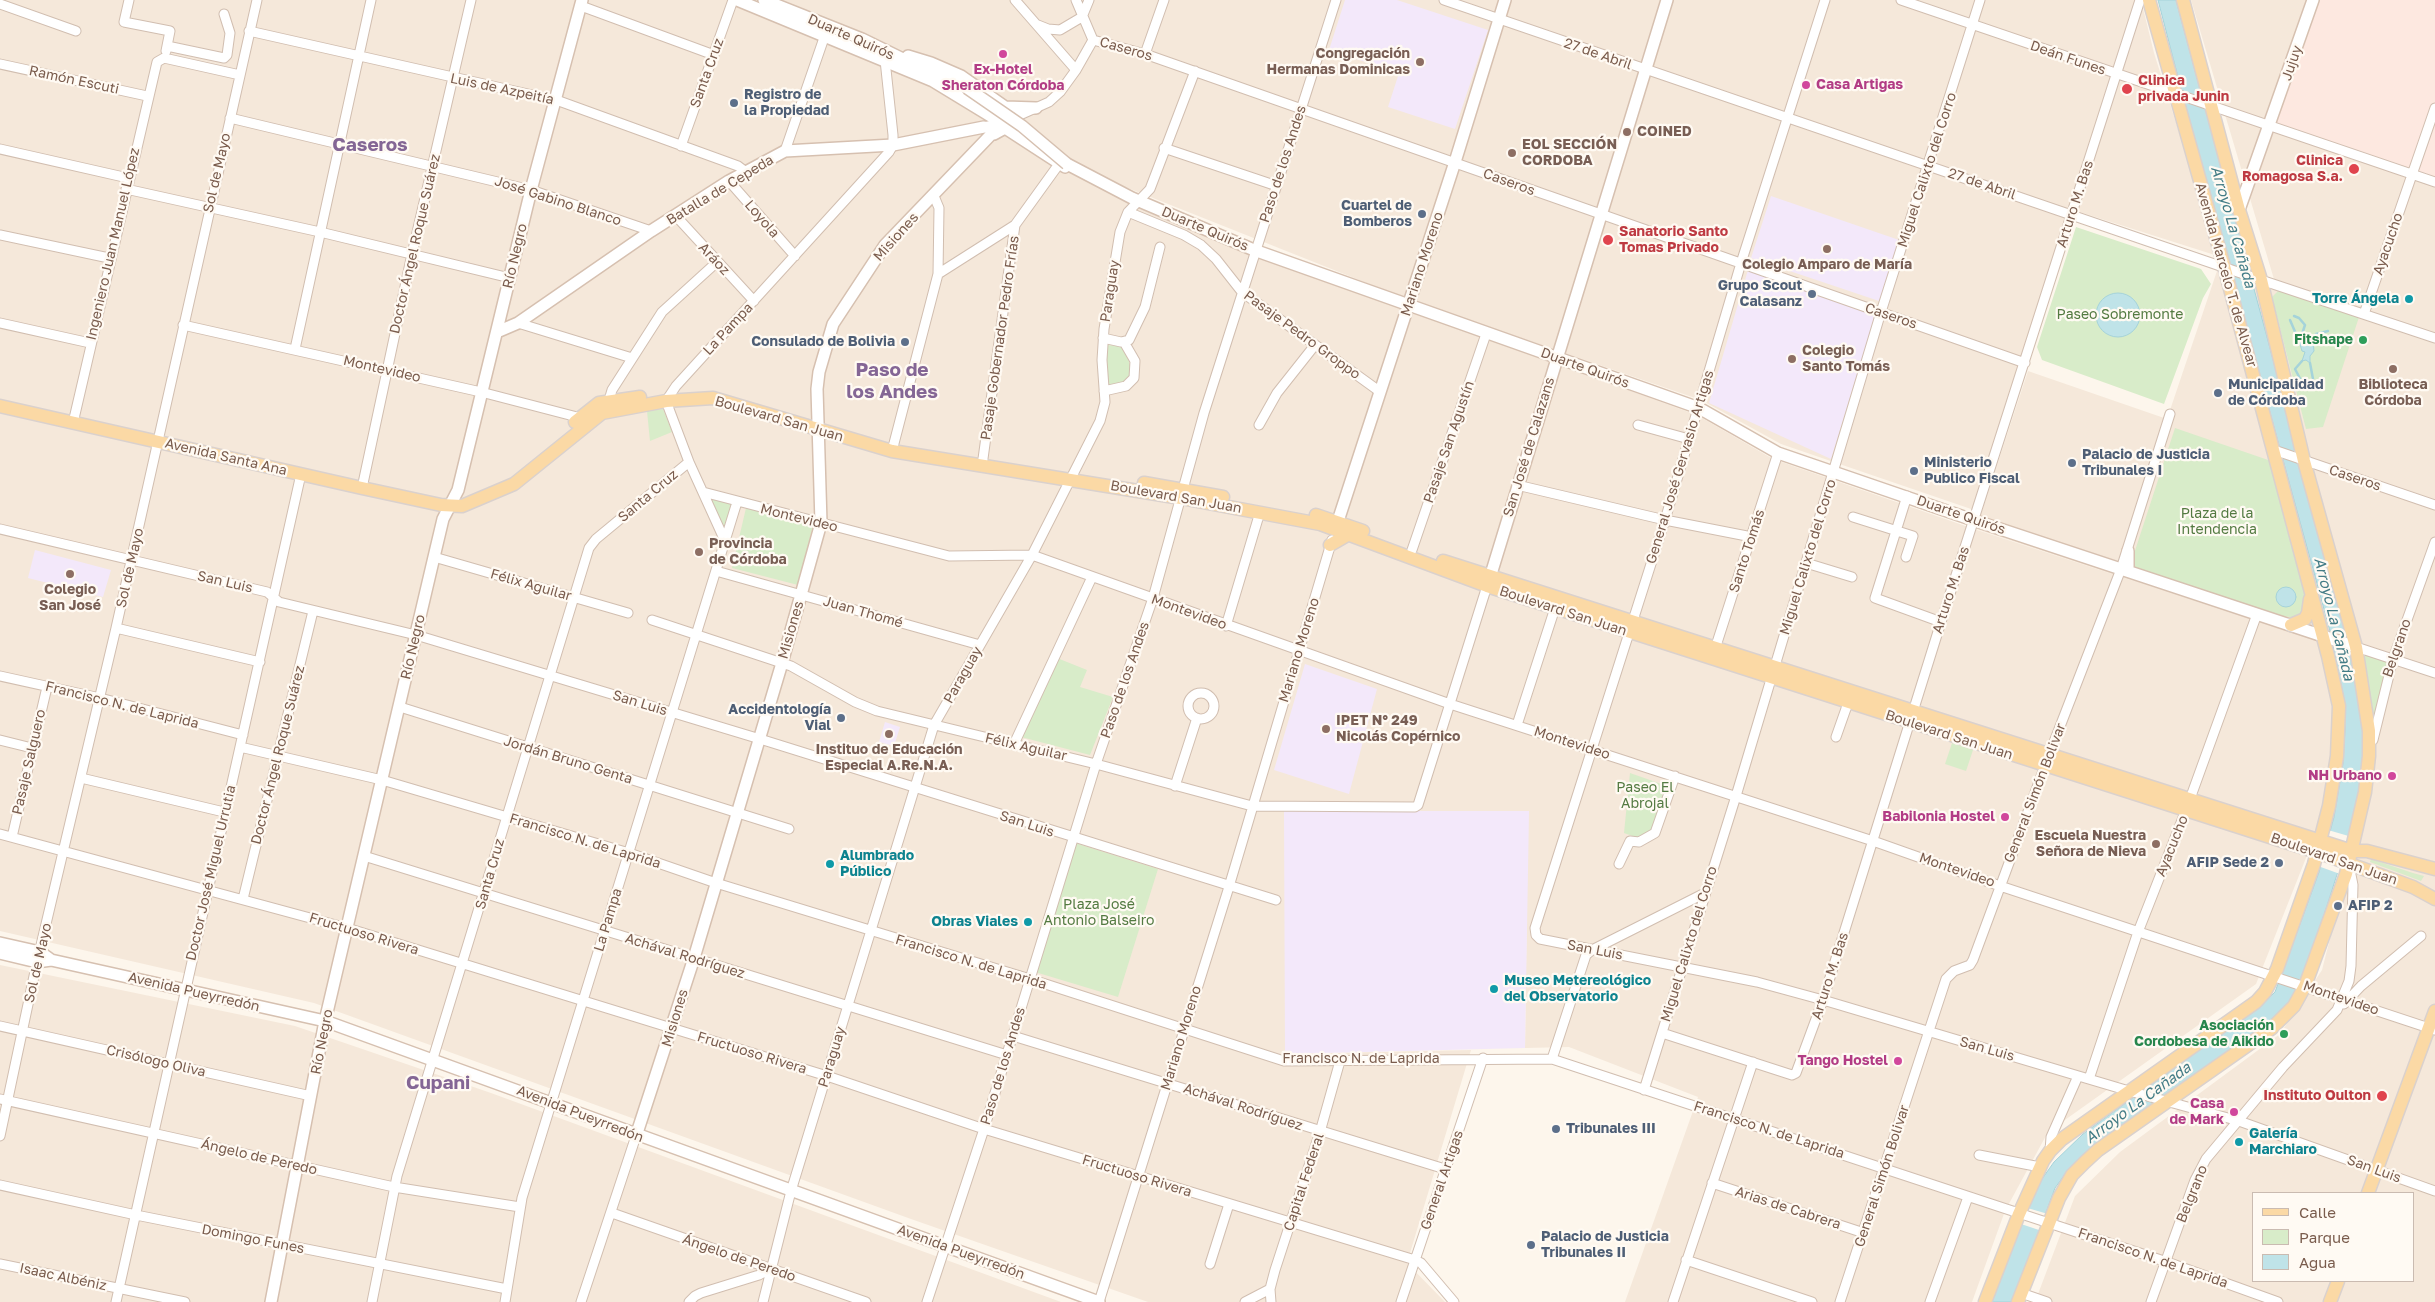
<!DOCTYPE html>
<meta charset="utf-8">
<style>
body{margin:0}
#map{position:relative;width:2435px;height:1302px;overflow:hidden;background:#fdf6ec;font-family:"Golos Text",sans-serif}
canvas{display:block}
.legend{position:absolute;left:2252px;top:1192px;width:162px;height:90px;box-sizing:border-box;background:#fffaf3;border:1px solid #cabbb1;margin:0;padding:6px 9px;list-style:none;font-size:15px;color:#7a5c4d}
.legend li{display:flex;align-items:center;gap:10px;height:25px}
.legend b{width:25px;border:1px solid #cabbb1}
</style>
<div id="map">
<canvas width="2435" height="1302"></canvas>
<ul class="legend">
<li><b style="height:6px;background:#fbd9a5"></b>Calle</li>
<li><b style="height:14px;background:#d8ecc9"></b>Parque</li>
<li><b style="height:14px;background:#bfe3e8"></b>Agua</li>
</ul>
</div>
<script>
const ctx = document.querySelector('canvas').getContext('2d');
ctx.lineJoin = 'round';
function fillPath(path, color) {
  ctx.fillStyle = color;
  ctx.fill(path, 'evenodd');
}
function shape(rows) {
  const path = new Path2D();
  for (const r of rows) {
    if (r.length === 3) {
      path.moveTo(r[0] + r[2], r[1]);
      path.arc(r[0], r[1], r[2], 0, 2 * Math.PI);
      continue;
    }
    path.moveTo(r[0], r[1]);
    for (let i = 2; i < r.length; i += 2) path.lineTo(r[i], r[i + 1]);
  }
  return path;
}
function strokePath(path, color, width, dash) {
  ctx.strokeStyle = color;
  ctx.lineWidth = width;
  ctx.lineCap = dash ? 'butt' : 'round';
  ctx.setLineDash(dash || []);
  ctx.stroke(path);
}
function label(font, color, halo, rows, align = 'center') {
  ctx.font = font + ' "Golos Text",sans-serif';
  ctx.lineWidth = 4.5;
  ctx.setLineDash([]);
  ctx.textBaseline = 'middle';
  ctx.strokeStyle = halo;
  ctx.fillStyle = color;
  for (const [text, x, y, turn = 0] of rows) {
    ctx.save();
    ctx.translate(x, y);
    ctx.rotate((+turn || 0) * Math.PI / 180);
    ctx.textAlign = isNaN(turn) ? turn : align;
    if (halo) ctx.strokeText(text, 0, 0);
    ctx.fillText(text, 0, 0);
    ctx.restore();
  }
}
fillPath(shape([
 [0,0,2141,0,2154,53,2218,256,2070,209,1974,510,1781,444,1701,400,1402,297,1070,165,1300,271,1697,415,1773,459,1974,529,2143,584,1976,529,2028,371,2167,419,2218,268,2276,286,2191,0,2435,0,2435,1302,2035,1302,2075,1196,2120,1152,2280,1034,2322,970,2374,766,2370,657,2317,640,2336,721,2323,815,2256,984,2048,1132,2005,1211,1972,1302,1625,1302,1698,1097,1569,1047,1525,1048,1528,811,1285,811,1285,1054,1471,1050,1407,1263,1445,1302,1148,1302,911,1219,314,1003,0,931],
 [2254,1193,2414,1193,2414,1281,2254,1281],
 [0,965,295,1026,491,1093,1061,1302,0,1302]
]), '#f5e8da');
fillPath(shape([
 [2313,0,2435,0,2435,182,2271,125]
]), '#fde8e0');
fillPath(shape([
 [1345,0,1397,0,1488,30,1455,129,1388,107,1399,73,1329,50],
 [1771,196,1902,241,1882,302,1751,258],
 [1748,270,1875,316,1831,459,1709,403],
 [35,550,111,570,103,597,28,578],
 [1305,664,1377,689,1349,794,1274,770],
 [885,722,900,727,894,746,879,742],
 [1284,811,1529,811,1525,1048,1285,1054]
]), '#f3e8fa');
fillPath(shape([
 [2076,227,2201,269,2211,284,2203,298,2164,404,2042,360,2037,347],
 [2278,291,2359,317,2323,427,2306,429,2272,297],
 [1107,345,1120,346,1126,351,1131,369,1129,378,1123,382,1107,385],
 [663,409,672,432,650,441,647,411],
 [2175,428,2274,462,2306,596,2302,615,2296,618,2277,615,2130,566],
 [710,497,733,503,724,528],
 [746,508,813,525,798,585,732,568],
 [2356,647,2393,659,2369,756],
 [1057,658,1087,670,1080,687,1113,697,1090,755,1021,737],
 [1952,743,1973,750,1966,771,1945,764],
 [1630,773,1667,786,1650,834,1641,839,1624,833],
 [1075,843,1158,869,1118,997,1035,972],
 [2371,859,2413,873,2424,876,2421,881,2370,862]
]), '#d8ecc9');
const water = shape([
 [2158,0,2176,0,2355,663,2365,738,2361,781,2350,834,2325,912,2301,981,2286,1009,2268,1026,2086,1152,2066,1173,2055,1188,2013,1302,1991,1302,2037,1186,2054,1162,2083,1134,2265,1002,2275,992,2319,872,2334,817,2343,763,2345,729,2343,695,2330,631,2184,100,2158,0],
 [2118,315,22],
 [2313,340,2314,351,2310,356,2310,363,2306,360,2302,361,2305,352,2302,351,2299,341,2309,345,2313,340],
 [2286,597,10]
]);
fillPath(water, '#bfe3e8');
strokePath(water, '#a5d3da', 1);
fillPath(shape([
 [2328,830,2352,837,2340,874,2318,866],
 [2024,1207,2048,1214,2042,1231,2018,1223]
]), '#fdf6ec');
strokePath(shape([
 [2294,316,2299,318,2305,325,2302,334,2306,342],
 [2290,320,2299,341],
 [2313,340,2316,334,2328,331],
 [2302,361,2295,369,2305,388],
 [2310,363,2313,379,2311,388]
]), '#a5d3da', 2.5);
const street = shape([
 [129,0,124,22,170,31,166,51],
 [1015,0,1076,70],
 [1076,0,1093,40,1145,54,2025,363],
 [1444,0,2261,280,2435,338],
 [1825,0,1741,263,1665,520,1535,928,1536,935,1540,939,1757,982,1823,1000,2129,1091,2239,1121,2435,1191],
 [1901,0,2435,182],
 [0,4,76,31],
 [581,6,714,55],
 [1082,17,1089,0],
 [1038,25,1048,29,1060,30,1082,17],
 [249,31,559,101,738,166,746,172],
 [167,46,224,58,227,55,230,33,224,14],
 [1145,54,1164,0],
 [0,64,147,96],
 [230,118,531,190,651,231],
 [984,127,1002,123,1049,102,1060,92,1076,70,1093,40],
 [681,146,733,0],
 [1164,148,1277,186],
 [0,149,128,178],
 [785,151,825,35],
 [729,181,795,256],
 [126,189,320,232,510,278],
 [1128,212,1184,235,1201,245,1216,259,1242,292,1379,391],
 [675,215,754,301],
 [0,235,109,258],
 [938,274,1015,225],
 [2364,314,2435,108],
 [0,323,90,343],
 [518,323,632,358],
 [183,325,481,392,581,418],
 [1103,338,1121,342,1129,340,1145,307,1160,247],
 [295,349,371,0],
 [1104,391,1126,386,1134,378,1135,361,1124,342],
 [609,400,612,390,662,312,717,262],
 [73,423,157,62,164,58,240,75],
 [1259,425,1277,393,1315,345],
 [1638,425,1689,439],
 [2274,450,2435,505],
 [892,451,938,274,939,208,934,196],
 [982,466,1015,225,1059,164],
 [1517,485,1665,520,1752,537],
 [362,488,412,254,471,0],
 [703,492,949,556,1032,555,1450,704,1873,841,2000,886,2435,1030],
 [1907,496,1875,598,1941,622],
 [1853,517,1913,536,1906,557],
 [0,529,267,592,279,602,416,635,760,739,1276,900],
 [725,541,737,502],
 [1412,550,1486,334],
 [434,557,628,613],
 [1806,563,1852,577],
 [716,571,980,645],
 [652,620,791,666,855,702,877,711,1096,764,1252,806,1415,807,1418,805,1487,586],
 [1226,626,1260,512],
 [116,628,260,662],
 [2356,647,2435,673],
 [1715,649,1778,453],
 [0,676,100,698,243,735],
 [1201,706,13],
 [400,707,789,829],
 [1517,725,1555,608],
 [1836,737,1848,703],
 [0,740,32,748],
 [2373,740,2393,659,2435,542],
 [1014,744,1092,577],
 [240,747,382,780,629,853,716,883,1030,979,1284,1061,1552,1059,2167,1262,2278,1302],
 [81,778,224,812],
 [1175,786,1197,718],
 [0,834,347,928,827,1076,984,1129,1415,1260,1421,1263,1454,1302],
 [12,837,47,687],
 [364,856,1007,1055],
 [1619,864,1630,841,1639,842,1655,833,1675,776],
 [243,899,313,611],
 [2344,1004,2361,986,2421,936],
 [0,1026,311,1096],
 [1662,1033,1792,1075,1796,1073,1823,1000,1941,622,2140,0],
 [1013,1036,1445,1169],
 [1552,1059,1586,955,1592,950,1705,893],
 [2089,1079,2138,932,2186,810,2257,614],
 [1644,1090,1736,796,1881,312,1980,0],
 [0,1099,394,1187,520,1207],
 [0,1136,37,962,116,628,257,0],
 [2050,1151,2051,1137,2078,1076],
 [1979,1155,2040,1167],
 [1712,1183,1864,1233],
 [0,1185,136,1215,507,1289],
 [612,1213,866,1302],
 [1686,1260,1812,1302],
 [0,1264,185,1302],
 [1210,1264,1229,1204],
 [2021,1293,2047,1302],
 [116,1302,301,474],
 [372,1302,397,1176,589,548,596,539,689,462],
 [505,1302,522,1198,725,541,689,462,666,401,676,386,889,152,893,145,893,135,885,60],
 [581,1302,636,1136],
 [689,1302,695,1296,701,1293,759,1275,770,1269],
 [763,1302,791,1191,934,725,1032,555,1100,421,1105,402,1102,360,1104,329,1120,232,1128,212,1150,189,1195,71],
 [927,1302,984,1129,1096,764,1153,598,1204,413,1336,0],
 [1099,1302,1228,890,1332,540],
 [1245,1302,1270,1289],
 [1271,1302,1270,1289,1275,1270,1320,1132,1340,1061],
 [1401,1302,1483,1058],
 [1673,1302,1753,1062],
 [1840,1302,1946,979,1954,971,1970,965,1973,960,2049,755,2121,569,2170,414],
 [1930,1302,1968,1197],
 [2151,1302,2195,1180,2206,1159,2283,1067,2337,1010,2349,981,2351,966,2353,885,2349,865]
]);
const secondary = shape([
 [737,0,933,81,1002,123],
 [764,0,862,39,915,65,967,88],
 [908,56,931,63,961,76,1005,107,1036,108],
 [994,134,1005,128,1065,167],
 [1067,164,1132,198,1254,250,1699,408,1778,453,1973,520,2356,647],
 [2239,210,2313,0],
 [497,332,518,323,651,231,729,181,785,151,893,145,984,127],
 [1338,521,1455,162,1505,0],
 [2128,571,2128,551],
 [1488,584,1667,0],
 [0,943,40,952,51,960],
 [0,953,37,962,51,960,325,1021,1099,1302],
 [636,1136,694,958,782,663,821,523,817,389,819,372,833,324,885,245,1005,120,1005,114,1000,108],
 [271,1302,325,1021,434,557,443,519,458,490,531,190,582,0]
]);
const primary = shape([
 [0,406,362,488,441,505,462,506,514,484,602,413,666,401,713,398,892,451,1181,498,1320,524,1487,586,2317,852,2413,887,2435,899],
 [575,422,599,403,640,397],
 [1144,483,1223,497],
 [1316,515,1363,531],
 [1330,545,1349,534],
 [1443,561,2352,851,2367,851,2435,869],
 [2291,625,2305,619,2308,613,2310,599],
 [2368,1193,2435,1011],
 [1985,1302,2019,1214,2043,1161,2050,1151,2062,1139,2256,1002,2265,992,2277,969,2314,864,2329,806,2337,756,2339,706,2328,656,2224,266,2149,0],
 [2018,1302,2059,1198,2072,1175,2085,1162,2098,1150,2272,1028,2294,1006,2305,986,2346,874,2365,792,2369,756,2369,731,2356,647,2304,461,2261,280,2239,210,2183,0],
 [2330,1302,2338,1281]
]);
strokePath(street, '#d1beb0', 11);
strokePath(secondary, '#d6c0b0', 14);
strokePath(primary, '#dad1cd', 15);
strokePath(street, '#fff', 9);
strokePath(secondary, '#fff', 11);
strokePath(primary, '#fbd9a5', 12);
const secondaryBridge = shape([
 [967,88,1022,126,1067,164]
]);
strokePath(secondaryBridge, '#d6c0b0', 14, []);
strokePath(secondaryBridge, '#fff', 11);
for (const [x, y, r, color] of [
 [1003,54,5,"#d1479c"],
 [1420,62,5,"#8d6e63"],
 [1806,85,5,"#d1479c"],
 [2127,89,6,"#e0444e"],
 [734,103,5,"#5c6f8a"],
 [1627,132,5,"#8d6e63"],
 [1512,153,5,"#8d6e63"],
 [2354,169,6,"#e0444e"],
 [1422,214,5,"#5c6f8a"],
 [1608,240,6,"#e0444e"],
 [1827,249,5,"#8d6e63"],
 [1812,294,5,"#5c6f8a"],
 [2409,299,5,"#0f9aa8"],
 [2363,340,5,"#2e9e5b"],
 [905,342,5,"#5c6f8a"],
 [1792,359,5,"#8d6e63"],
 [2393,369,5,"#8d6e63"],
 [2218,393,5,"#5c6f8a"],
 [2072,463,5,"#5c6f8a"],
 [1914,471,5,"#5c6f8a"],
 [699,552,5,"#8d6e63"],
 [70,574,5,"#8d6e63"],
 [841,718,5,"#5c6f8a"],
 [1326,729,5,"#8d6e63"],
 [889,734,5,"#8d6e63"],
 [2392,776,5,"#d1479c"],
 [2005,817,5,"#d1479c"],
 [2156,844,5,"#8d6e63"],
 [2279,863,5,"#5c6f8a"],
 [830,864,5,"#0f9aa8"],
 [2338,906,5,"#5c6f8a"],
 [1028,922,5,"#0f9aa8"],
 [1494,989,5,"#0f9aa8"],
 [2284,1034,5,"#2e9e5b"],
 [1898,1061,5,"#d1479c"],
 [2382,1096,6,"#e0444e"],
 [2234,1112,5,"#d1479c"],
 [1556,1129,5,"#5c6f8a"],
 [2239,1142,5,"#0f9aa8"],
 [1531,1245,5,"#5c6f8a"]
]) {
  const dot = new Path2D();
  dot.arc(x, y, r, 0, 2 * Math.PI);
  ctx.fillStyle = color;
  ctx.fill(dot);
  strokePath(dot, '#fffaf3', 2);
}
label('14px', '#7a5c4d', '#fffaf3', [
 ["Duarte Quirós",851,37,24],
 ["Caseros",1126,49,16],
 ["27 de Abril",1598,54,19],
 ["Deán Funes",2068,58,19],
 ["Jujuy",2292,63,-71],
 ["Santa Cruz",707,73,-70],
 ["Ramón Escuti",74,80,12],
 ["Luis de Azpeitía",502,89,12],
 ["Paso de los Andes",1283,164,-72],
 ["Miguel Calixto del Corro",1927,170,-72],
 ["Sol de Mayo",217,173,-77],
 ["Caseros",1509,182,20],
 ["27 de Abril",1982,184,19],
 ["Batalla de Cepeda",720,190,-31],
 ["José Gabino Blanco",558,201,18],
 ["Arturo M. Bas",2075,204,-72],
 ["Loyola",762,219,49],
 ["Duarte Quirós",1205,229,23],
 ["Misiones",896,237,-48],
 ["Ingeniero Juan Manuel López",113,244,-77],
 ["Doctor Ángel Roque Suárez",415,244,-77],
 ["Ayacucho",2388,244,-71],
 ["Río Negro",515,256,-77],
 ["Aráoz",714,259,47],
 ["Mariano Moreno",1422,264,-72],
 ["Avenida Marcelo T. de Alvear",2226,275,74],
 ["Paraguay",1110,291,-81],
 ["Caseros",1891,316,19],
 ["La Pampa",728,329,-47],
 ["Pasaje Pedro Groppo",1302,335,36],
 ["Pasaje Gobernador Pedro Frías",1000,338,-82],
 ["Duarte Quirós",1585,368,20],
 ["Montevideo",382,369,13],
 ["Boulevard San Juan",779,419,16],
 ["Pasaje San Agustín",1449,442,-71],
 ["San José de Calazans",1529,447,-73],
 ["Avenida Santa Ana",226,457,13],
 ["General José Gervasio Artigas",1680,467,-73],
 ["Caseros",2355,478,19],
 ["Santa Cruz",648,496,-40],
 ["Boulevard San Juan",1176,497,10],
 ["Duarte Quirós",1961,515,19],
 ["Montevideo",799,518,14],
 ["Santo Tomás",1747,551,-72],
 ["Miguel Calixto del Corro",1808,557,-73],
 ["Sol de Mayo",130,568,-77],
 ["San Luis",225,582,13],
 ["Félix Aguilar",531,585,16],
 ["Arturo M. Bas",1951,590,-72],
 ["Boulevard San Juan",1563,611,18],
 ["Juan Thomé",863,612,16],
 ["Montevideo",1189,612,20],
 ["Misiones",791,630,-74],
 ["Río Negro",413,647,-77],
 ["Belgrano",2397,648,-71],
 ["Mariano Moreno",1299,650,-73],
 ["Paraguay",963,675,-60],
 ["Paso de los Andes",1125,680,-71],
 ["San Luis",640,703,17],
 ["Francisco N. de Laprida",122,705,14],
 ["Boulevard San Juan",1949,735,18],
 ["Montevideo",1572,743,18],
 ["Félix Aguilar",1026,747,13],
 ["Doctor Ángel Roque Suárez",278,755,-76],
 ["Jordán Bruno Genta",568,760,17],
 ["Pasaje Salguero",29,762,-77],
 ["General Simón Bolivar",2035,793,-69],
 ["San Luis",1027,824,18],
 ["Francisco N. de Laprida",585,841,17],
 ["Ayacucho",2172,846,-68],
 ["Boulevard San Juan",2334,859,19],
 ["Montevideo",1957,870,19],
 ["Doctor José Miguel Urrutia",211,873,-77],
 ["Santa Cruz",490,874,-74],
 ["La Pampa",608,920,-73],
 ["Fructuoso Rivera",364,934,17],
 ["Miguel Calixto del Corro",1689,944,-73],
 ["San Luis",1595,950,11],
 ["Achával Rodríguez",685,956,17],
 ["Francisco N. de Laprida",971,962,17],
 ["Sol de Mayo",38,963,-77],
 ["Arturo M. Bas",1830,976,-72],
 ["Avenida Pueyrredón",194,992,13],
 ["Montevideo",2341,998,19],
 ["Misiones",675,1018,-73],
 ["Mariano Moreno",1181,1038,-73],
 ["Río Negro",322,1042,-79],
 ["San Luis",1987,1049,16],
 ["Fructuoso Rivera",752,1053,17],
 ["Paraguay",832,1057,-73],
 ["Francisco N. de Laprida",1361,1059],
 ["Crisólogo Oliva",156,1061,13],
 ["Paso de los Andes",1003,1066,-73],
 ["Achával Rodríguez",1243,1107,18],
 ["Avenida Pueyrredón",580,1114,21],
 ["Francisco N. de Laprida",1769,1130,18],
 ["Ángelo de Peredo",259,1157,13],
 ["San Luis",2374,1169,20],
 ["Fructuoso Rivera",1137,1176,17],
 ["General Simón Bolivar",1882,1176,-72],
 ["General Artigas",1442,1180,-71],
 ["Capital Federal",1304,1182,-72],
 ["Belgrano",2192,1194,-68],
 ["Arias de Cabrera",1788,1208,18],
 ["Domingo Funes",253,1239,11],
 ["Avenida Pueyrredón",961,1252,20],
 ["Ángelo de Peredo",739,1258,19],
 ["Francisco N. de Laprida",2153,1258,19],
 ["Isaac Albéniz",63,1277,12]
]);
label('bold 14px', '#785e54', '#fffaf3', [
 ["Congregación",1410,54,"right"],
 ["Hermanas Dominicas",1410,70,"right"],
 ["COINED",1637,132],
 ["EOL SECCIÓN",1522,145],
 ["CORDOBA",1522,161],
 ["Colegio Amparo de María",1827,265,"center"],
 ["Colegio",1802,351],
 ["Santo Tomás",1802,367],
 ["Biblioteca",2393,385,"center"],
 ["Córdoba",2393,401,"center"],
 ["Provincia",709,544],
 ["de Córdoba",709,560],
 ["Colegio",70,590,"center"],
 ["San José",70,606,"center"],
 ["IPET N° 249",1336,721],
 ["Nicolás Copérnico",1336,737],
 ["Instituo de Educación",889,750,"center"],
 ["Especial A.Re.N.A.",889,766,"center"],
 ["Escuela Nuestra",2146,836,"right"],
 ["Señora de Nieva",2146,852,"right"]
], 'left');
label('bold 14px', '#b23c85', '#fffaf3', [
 ["Ex-Hotel",1003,70,"center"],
 ["Sheraton Córdoba",1003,86,"center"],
 ["Casa Artigas",1816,85,"left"],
 ["NH Urbano",2382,776],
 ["Babilonia Hostel",1995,817],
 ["Tango Hostel",1888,1061],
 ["Casa",2224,1104],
 ["de Mark",2224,1120]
], 'right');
label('bold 14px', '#be3a42', '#fffaf3', [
 ["Clinica",2138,81],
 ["privada Junin",2138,97],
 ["Clinica",2343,161,"right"],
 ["Romagosa S.a.",2343,177,"right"],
 ["Sanatorio Santo",1619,232],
 ["Tomas Privado",1619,248],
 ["Instituto Oulton",2371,1096,"right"]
], 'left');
label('bold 14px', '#4e5e75', '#fffaf3', [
 ["Registro de",744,95],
 ["la Propiedad",744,111],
 ["Cuartel de",1412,206,"right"],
 ["Bomberos",1412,222,"right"],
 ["Grupo Scout",1802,286,"right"],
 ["Calasanz",1802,302,"right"],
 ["Consulado de Bolivia",895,342,"right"],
 ["Municipalidad",2228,385],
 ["de Córdoba",2228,401],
 ["Palacio de Justicia",2082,455],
 ["Tribunales I",2082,471],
 ["Ministerio",1924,463],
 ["Publico Fiscal",1924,479],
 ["Accidentología",831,710,"right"],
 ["Vial",831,726,"right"],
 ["AFIP Sede 2",2269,863,"right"],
 ["AFIP 2",2348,906],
 ["Tribunales III",1566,1129],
 ["Palacio de Justicia",1541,1237],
 ["Tribunales II",1541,1253]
], 'left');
label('bold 14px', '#0d838f', '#fffaf3', [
 ["Torre Ángela",2399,299,"right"],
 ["Alumbrado",840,856],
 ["Público",840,872],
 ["Obras Viales",1018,922,"right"],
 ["Museo Metereológico",1504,981],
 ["del Observatorio",1504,997],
 ["Galería",2249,1134],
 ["Marchiaro",2249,1150]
], 'left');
label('14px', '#537a41', '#fffaf3', [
 ["Paseo Sobremonte",2120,315],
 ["Plaza de la",2217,514],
 ["Intendencia",2217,530],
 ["Paseo El",1645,788],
 ["Abrojal",1645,804],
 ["Plaza José",1099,905],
 ["Antonio Balseiro",1099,921]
]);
label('bold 14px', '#27864d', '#fffaf3', [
 ["Fitshape",2353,340],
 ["Asociación",2274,1026],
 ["Cordobesa de Aikido",2274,1042]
], 'right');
label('italic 15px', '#437c86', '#fffaf3', [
 ["Arroyo La Cañada",2233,227,74],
 ["Arroyo La Cañada",2334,619,76],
 ["Arroyo La Cañada",2138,1103,-36]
]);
label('bold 19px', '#846695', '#fffaf3', [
 ["Caseros",370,145],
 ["Paso de",892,370],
 ["los Andes",892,392],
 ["Cupani",438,1083]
]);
</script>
